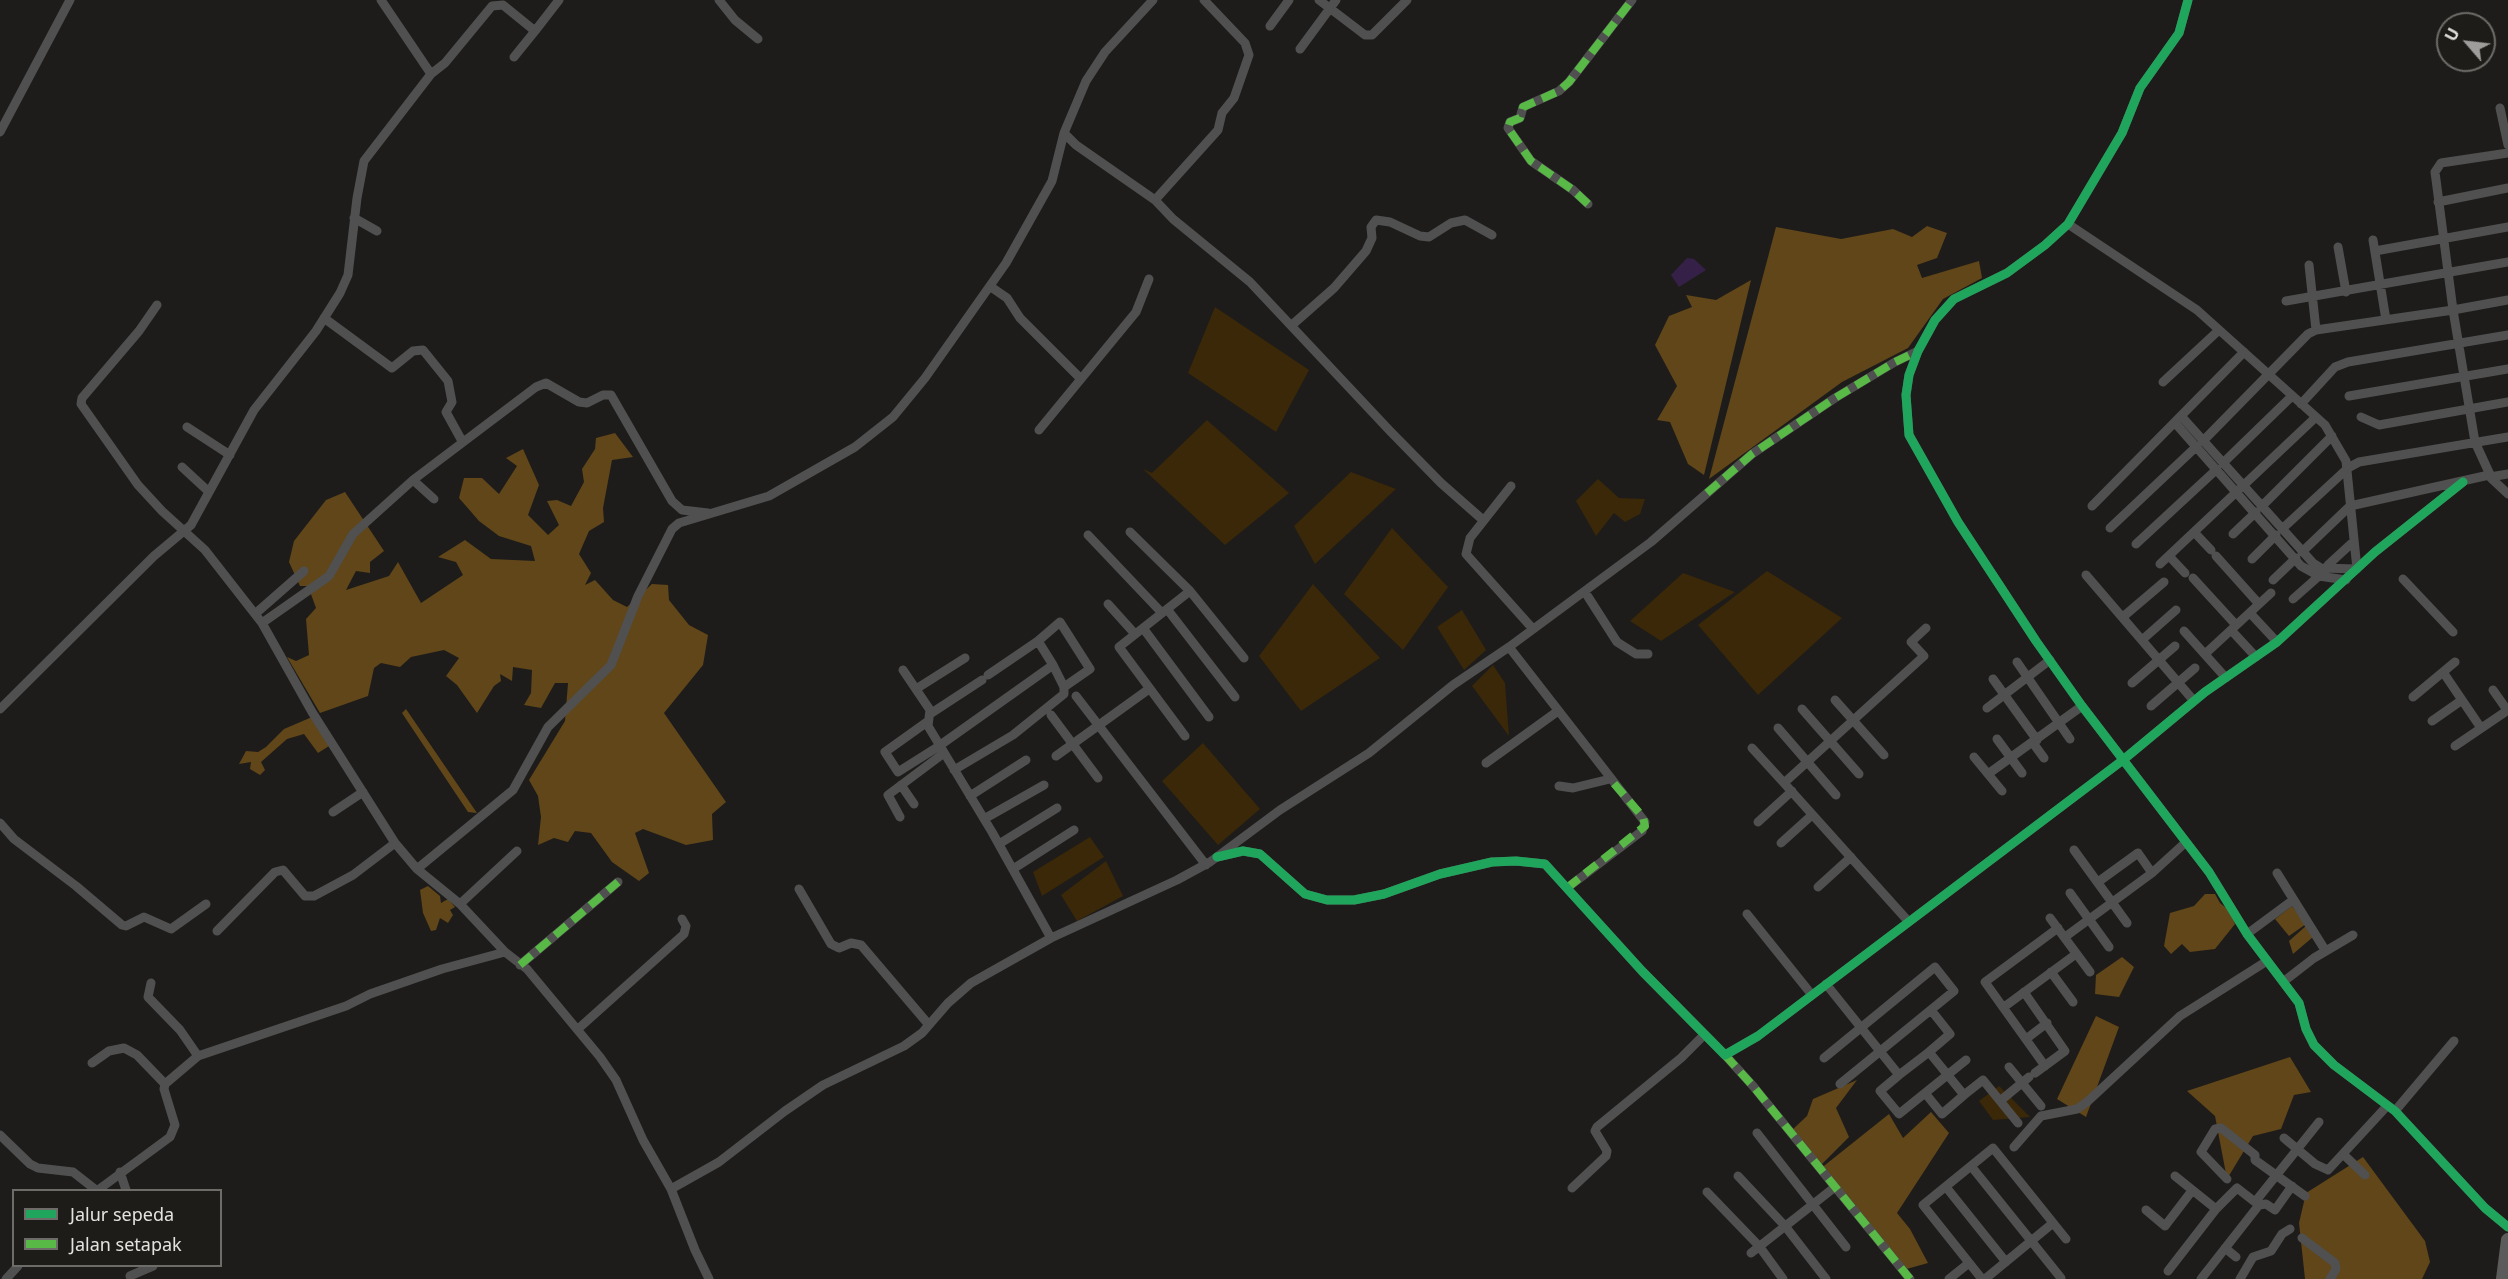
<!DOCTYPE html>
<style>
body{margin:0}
#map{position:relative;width:2508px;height:1279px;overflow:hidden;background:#1d1c1a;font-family:"Noto Sans",sans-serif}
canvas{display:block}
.legend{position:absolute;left:12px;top:1189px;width:210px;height:78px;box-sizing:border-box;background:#1e1c19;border:2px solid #6e6c69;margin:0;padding:8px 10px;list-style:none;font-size:18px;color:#e5e3e1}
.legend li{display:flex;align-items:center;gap:12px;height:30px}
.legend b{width:30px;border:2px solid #6e6c69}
.north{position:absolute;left:2436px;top:12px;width:60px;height:60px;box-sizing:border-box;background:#1e1c19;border:2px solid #6e6c69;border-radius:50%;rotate:298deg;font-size:16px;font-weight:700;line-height:24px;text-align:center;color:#e5e3e1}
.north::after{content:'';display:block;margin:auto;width:21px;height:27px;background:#9f9d9b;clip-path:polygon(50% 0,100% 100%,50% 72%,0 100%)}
</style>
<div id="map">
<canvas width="2508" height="1279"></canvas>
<ul class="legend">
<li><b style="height:8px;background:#20a55d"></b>Jalur sepeda</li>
<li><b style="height:8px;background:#58b947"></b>Jalan setapak</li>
</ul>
<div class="north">U</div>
</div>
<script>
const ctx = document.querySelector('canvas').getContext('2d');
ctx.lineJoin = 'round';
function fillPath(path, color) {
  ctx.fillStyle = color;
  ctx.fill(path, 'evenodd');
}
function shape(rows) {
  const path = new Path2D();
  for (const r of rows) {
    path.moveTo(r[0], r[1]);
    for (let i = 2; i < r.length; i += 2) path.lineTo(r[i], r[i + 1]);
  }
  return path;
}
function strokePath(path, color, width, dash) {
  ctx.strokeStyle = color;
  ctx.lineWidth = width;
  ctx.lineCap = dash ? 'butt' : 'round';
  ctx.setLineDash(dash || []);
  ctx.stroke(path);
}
fillPath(shape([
 [1215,307,1309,370,1276,432,1188,373],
 [1207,420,1289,493,1225,545,1143,469,1152,473],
 [1351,472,1396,489,1315,564,1294,526],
 [1598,479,1619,498,1645,499,1640,514,1625,522,1614,513,1596,536,1576,501],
 [1392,528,1448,587,1403,650,1344,594],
 [1767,571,1842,618,1758,695,1698,625],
 [1683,573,1735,592,1661,641,1630,621],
 [1313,584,1380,658,1301,711,1259,656],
 [1462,610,1486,650,1464,670,1437,627],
 [1493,665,1505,683,1509,736,1472,686],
 [1203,743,1260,809,1218,845,1162,781],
 [1090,837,1104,857,1042,896,1033,872],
 [1106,861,1123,896,1077,921,1061,895],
 [1999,1086,2030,1117,1993,1120,1979,1101]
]), '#3a2808');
fillPath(shape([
 [1927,226,1947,233,1937,258,1917,265,1922,278,1979,261,1982,278,1943,299,1908,348,1842,382,1709,479,1776,227,1841,239,1893,229,1912,237],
 [1751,280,1704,475,1688,464,1670,422,1657,420,1677,386,1655,345,1669,316,1692,307,1686,295,1716,300],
 [615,433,633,457,612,460,603,508,604,522,589,531,579,554,591,573,585,585,595,580,613,600,627,607,652,584,668,585,669,600,689,625,708,635,703,665,664,713,726,802,712,814,713,840,686,845,643,829,635,833,649,873,639,881,612,862,591,833,575,831,568,842,554,838,538,845,541,817,538,796,529,780,565,721,568,683,555,683,541,708,524,705,531,693,532,670,513,667,512,681,500,674,501,681,494,686,477,713,457,685,446,676,459,658,444,650,411,657,400,667,381,663,374,668,368,696,320,713,287,657,296,661,309,655,306,619,316,608,308,586,300,586,289,562,294,541,326,500,345,492,384,551,370,562,370,573,356,571,346,590,389,576,398,562,421,603,463,575,456,562,438,557,465,540,491,559,535,561,531,546,499,536,479,521,459,498,464,478,482,478,499,494,517,466,506,458,523,449,539,485,528,515,548,535,559,525,547,501,557,500,571,506,584,482,582,469,595,449,596,438],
 [406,709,477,813,468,812,402,713],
 [312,717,329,746,318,753,304,734,287,739,261,762,265,770,260,775,250,769,251,762,239,764,246,751,258,752,266,747,284,729],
 [428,886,440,896,441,903,448,899,455,907,450,910,453,915,448,923,440,918,436,930,431,931,423,913,420,890],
 [2205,894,2215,894,2220,903,2230,911,2235,924,2215,949,2190,952,2182,944,2171,954,2164,946,2170,913,2194,906],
 [2292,906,2306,924,2289,936,2275,919],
 [2307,925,2313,937,2293,954,2289,941],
 [2122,957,2134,967,2119,997,2095,994,2096,975],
 [2096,1016,2119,1027,2086,1117,2057,1099],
 [2290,1057,2311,1092,2294,1095,2281,1129,2253,1136,2227,1179,2215,1116,2187,1091],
 [1857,1080,1836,1108,1849,1137,1821,1165,1792,1130,1807,1116,1813,1099],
 [1931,1112,1949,1133,1897,1213,1910,1229,1928,1263,1903,1270,1820,1169,1889,1114,1903,1138],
 [2363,1157,2425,1241,2430,1262,2422,1279,2305,1279,2299,1223,2306,1193]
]), '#604618');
fillPath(shape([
 [1687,258,1694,259,1706,270,1679,287,1671,275]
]), '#352148');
strokePath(shape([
 [719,0,735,20,758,39],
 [1319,0,1365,35,1372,35,1407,0],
 [2188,0,2179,33,2140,88,2122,133,2068,224,2045,245,2007,273,1954,299,1935,320,1918,351,1909,375,1906,395,1909,435,1958,522,2036,641,2082,706,2209,872,2247,934,2299,1003,2306,1029,2314,1045,2334,1065,2395,1111,2485,1208,2508,1227],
 [1270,26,1289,0],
 [1300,49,1336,0],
 [514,57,535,31],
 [431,74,445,63,492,6,503,5,535,31,559,0],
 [2500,108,2508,145],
 [0,132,70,0],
 [1064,133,1076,145,1155,200,1173,219,1250,282,1390,431,1441,483,1483,520],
 [1155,200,1218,130,1222,113,1234,98,1249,55,1245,43,1204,0],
 [2438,202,2508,188],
 [1588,204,1573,190,1531,161,1508,128,1510,122,1520,118,1523,107,1559,91,1569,82,1632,0],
 [354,218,377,231],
 [2068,224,2197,310,2325,425,2346,461,2357,569,2321,568,2313,563,2182,417],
 [2373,240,2386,320],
 [2338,247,2346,292],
 [2375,251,2508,227],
 [2309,265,2316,330],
 [991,287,1007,298,1020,318,1081,379],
 [2508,300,2453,310,2475,442,2492,479,2508,494],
 [2286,301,2508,262],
 [157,305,139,331,82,398,81,404,138,485,162,511,205,550,262,623,312,712,395,843,417,869,460,904,505,952,527,969,600,1057,616,1080,643,1140,671,1189,695,1250,709,1279],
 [324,318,392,368,413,351,423,350,448,381,452,402,446,412,462,441],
 [1292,325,1334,288,1366,251,1372,238,1371,227,1376,220,1390,222,1420,236,1429,237,1451,223,1465,220,1492,235],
 [2163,382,2219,330],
 [2349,396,2508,369],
 [2301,404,2335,367,2348,362,2508,335],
 [2361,417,2379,425,2508,402],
 [2176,424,2301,566,2319,576,2346,580],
 [187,427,230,455],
 [1039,430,1136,312,1149,279],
 [2204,440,2308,334,2316,330,2453,310,2435,172,2441,163,2508,153],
 [2223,463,2292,396],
 [182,467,209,492],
 [2490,477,2508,474],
 [1511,486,1470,538,1466,554,1533,629],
 [434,499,413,480,536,387,546,383,579,402,587,403,603,395,611,395,672,501,682,510,708,513],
 [2092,506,2244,352],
 [2262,506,2332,436],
 [2110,528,2197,446],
 [2282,529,2348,468,2359,462,2508,437],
 [1130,532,1190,591,1244,658],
 [2194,532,2211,550],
 [2233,534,2256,512],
 [1088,535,1162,613],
 [2136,544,2217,469],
 [2302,552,2350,506,2489,475],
 [2169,556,2185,573],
 [2216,556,2259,604],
 [2252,559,2276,535],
 [2160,564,2316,417],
 [2328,565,2353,542],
 [2086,575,2194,701],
 [2193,578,2236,625],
 [2403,579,2453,632],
 [2273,580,2296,558],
 [1585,592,1617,642,1636,654,1648,654],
 [2293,599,2319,576],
 [1108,604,1135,634],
 [1167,609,1235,697],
 [2250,613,2277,642],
 [255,614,304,571],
 [2124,616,2164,582],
 [262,623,329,576,353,534,413,480],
 [1143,628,1209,717],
 [2231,630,2256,657],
 [2184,631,2226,678],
 [2142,640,2176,610],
 [1038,641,1060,622,1090,669,1064,687],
 [1509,647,1645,822,1642,831,1567,888],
 [2205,654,2271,593],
 [2017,662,2070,739],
 [903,670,930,710,928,726,992,832,1051,938],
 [2443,672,2481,728],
 [988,675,1038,641,1053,665],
 [1993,679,2037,740],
 [2132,683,2175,646],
 [916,689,965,658],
 [2493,690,2507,710],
 [1076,696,1206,865],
 [2413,697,2455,662],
 [1835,700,1884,755],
 [2151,706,2195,668],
 [1987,708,2050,660],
 [0,709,154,556,191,525,254,410,316,331,340,293,348,275,357,198,364,161,431,74,381,0],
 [1802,709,1859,774],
 [930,714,982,680],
 [1051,715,1098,778],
 [2432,721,2462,700],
 [927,722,885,752,898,772,936,748],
 [1778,728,1836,795],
 [1185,736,1119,647,1190,591],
 [1997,739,2022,773],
 [2033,743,2044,758],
 [939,746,1053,665,1064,687,1064,694,1013,735,954,770],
 [2455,746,2508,710],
 [1752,748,1784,783],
 [1056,756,1149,689],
 [1974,757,1988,774,2082,706],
 [1486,763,1558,711],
 [1988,774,2002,791],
 [901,785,914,804],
 [1559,786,1573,788,1610,779],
 [970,796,1026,760],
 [333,812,363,792],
 [900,817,888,795,944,753],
 [984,819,1044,785],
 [1758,822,1792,791],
 [0,823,14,839,76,886,122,925,126,926,144,917,171,929,206,904],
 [1781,843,1812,815],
 [999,844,1057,808],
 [2074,850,2127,923],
 [1217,857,1243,851,1260,854,1305,894,1327,900,1354,900,1384,894,1440,874,1492,862,1516,861,1545,864,1642,971,1725,1055,1758,1036,2123,760,2205,692,2277,642,2375,552,2463,482],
 [417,869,513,790,548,727,611,665,638,596,672,529,679,523,769,496,855,447,893,417,925,378,1006,263,1052,181,1064,133,1086,81,1105,52,1153,0],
 [1013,869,1074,830],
 [2277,873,2325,950],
 [2098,882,2138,853,2152,873],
 [1818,887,1851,857],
 [799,889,831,944,839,948,851,943,861,945,929,1025],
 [2070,893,2109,947],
 [460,904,517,851],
 [1747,914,1812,995],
 [2050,918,2090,972],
 [1908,921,1784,783,1924,656,1911,642,1926,628],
 [217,931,275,872,283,870,305,896,314,896,353,875,395,843],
 [2247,934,2293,900],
 [2065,937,2152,873,2186,842],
 [520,965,618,882],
 [2051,972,2073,1002],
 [2283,982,2314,958,2353,935],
 [151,983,148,997,180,1030,198,1056],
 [1826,984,1899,1075,1929,1052,1964,1095,1942,1114,1925,1093],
 [2024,992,2065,1051,2035,1073],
 [2004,1007,2076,954],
 [578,1029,684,934,686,926,682,919],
 [2026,1039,2047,1023],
 [1929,1052,1950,1034,1931,1010],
 [1725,1055,1753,1086,1910,1279],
 [1824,1058,1935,967,1954,991,1840,1084],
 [92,1063,109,1051,124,1048,137,1055,165,1084],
 [2045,1066,1985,982,2058,928],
 [2009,1067,2041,1106],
 [1899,1075,1880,1091,1899,1114,1966,1060],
 [1964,1095,1983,1080,2018,1123],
 [2000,1101,2029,1077],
 [2395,1111,2454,1041],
 [1757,1133,1846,1247],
 [0,1135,30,1164,38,1168,73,1172,96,1190],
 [2284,1138,2315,1164,2328,1170,2387,1106],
 [2014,1147,2041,1116,2077,1109,2087,1102,2180,1016,2267,961],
 [2343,1154,2365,1175],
 [1971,1166,2061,1278],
 [120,1172,126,1190],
 [1738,1176,1785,1226,1826,1279],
 [2175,1176,2216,1209],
 [2227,1179,2201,1152,2215,1129,2221,1128,2255,1155,2255,1160,2305,1196],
 [1946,1187,2006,1262],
 [1572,1188,1606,1156,1607,1151,1595,1131,1597,1127,1681,1058,1704,1035],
 [671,1189,719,1162,785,1111,823,1085,904,1046,922,1033,948,1003,971,983,1051,938,1177,880,1210,862,1280,810,1369,753,1453,685,1509,647,1651,542,1752,454,1835,398,1895,362,1918,351],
 [98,1190,170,1137,175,1125,164,1089,165,1084,198,1056,346,1006,370,994,442,969,505,952],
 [1707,1192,1759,1246,1783,1279],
 [2255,1202,2259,1205,2266,1204,2275,1210,2292,1186],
 [2146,1210,2165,1226,2191,1192],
 [2302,1238,2335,1263,2336,1269,2330,1279],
 [2225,1248,2236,1257],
 [1751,1253,1835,1187],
 [2168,1271,2216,1209,2237,1188,2255,1202,2319,1122],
 [130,1276,153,1266],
 [6,1279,18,1266],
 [1949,1279,1969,1263],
 [1982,1279,1923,1205,1993,1148,2066,1239],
 [1985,1279,2053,1223],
 [2201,1279,2259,1205],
 [2240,1279,2253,1257,2271,1251,2282,1234,2290,1229]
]), '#505050', 9);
strokePath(shape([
 [2503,1279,2508,1240]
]), '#5c5b5b', 14);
strokePath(shape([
 [1588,204,1573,190,1531,161,1508,128,1510,122,1520,118,1523,107,1559,91,1569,82,1632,0],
 [1707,493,1752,454,1835,398,1895,362,1918,351],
 [1567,888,1645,826,1643,817,1610,779],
 [520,965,618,882],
 [1725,1055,1753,1086,1910,1279]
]), '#58b947', 8, [15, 8]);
strokePath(shape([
 [2188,0,2179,33,2140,88,2122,133,2068,224,2045,245,2007,273,1954,299,1935,320,1918,351,1909,375,1906,395,1909,435,1958,522,2036,641,2082,706,2209,872,2247,934,2299,1003,2306,1029,2314,1045,2334,1065,2395,1111,2485,1208,2508,1227],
 [1217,857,1243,851,1260,854,1305,894,1327,900,1354,900,1384,894,1440,874,1492,862,1516,861,1545,864,1642,971,1725,1055,1758,1036,2123,760,2205,692,2277,642,2375,552,2463,482]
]), '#20a55d', 9);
</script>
